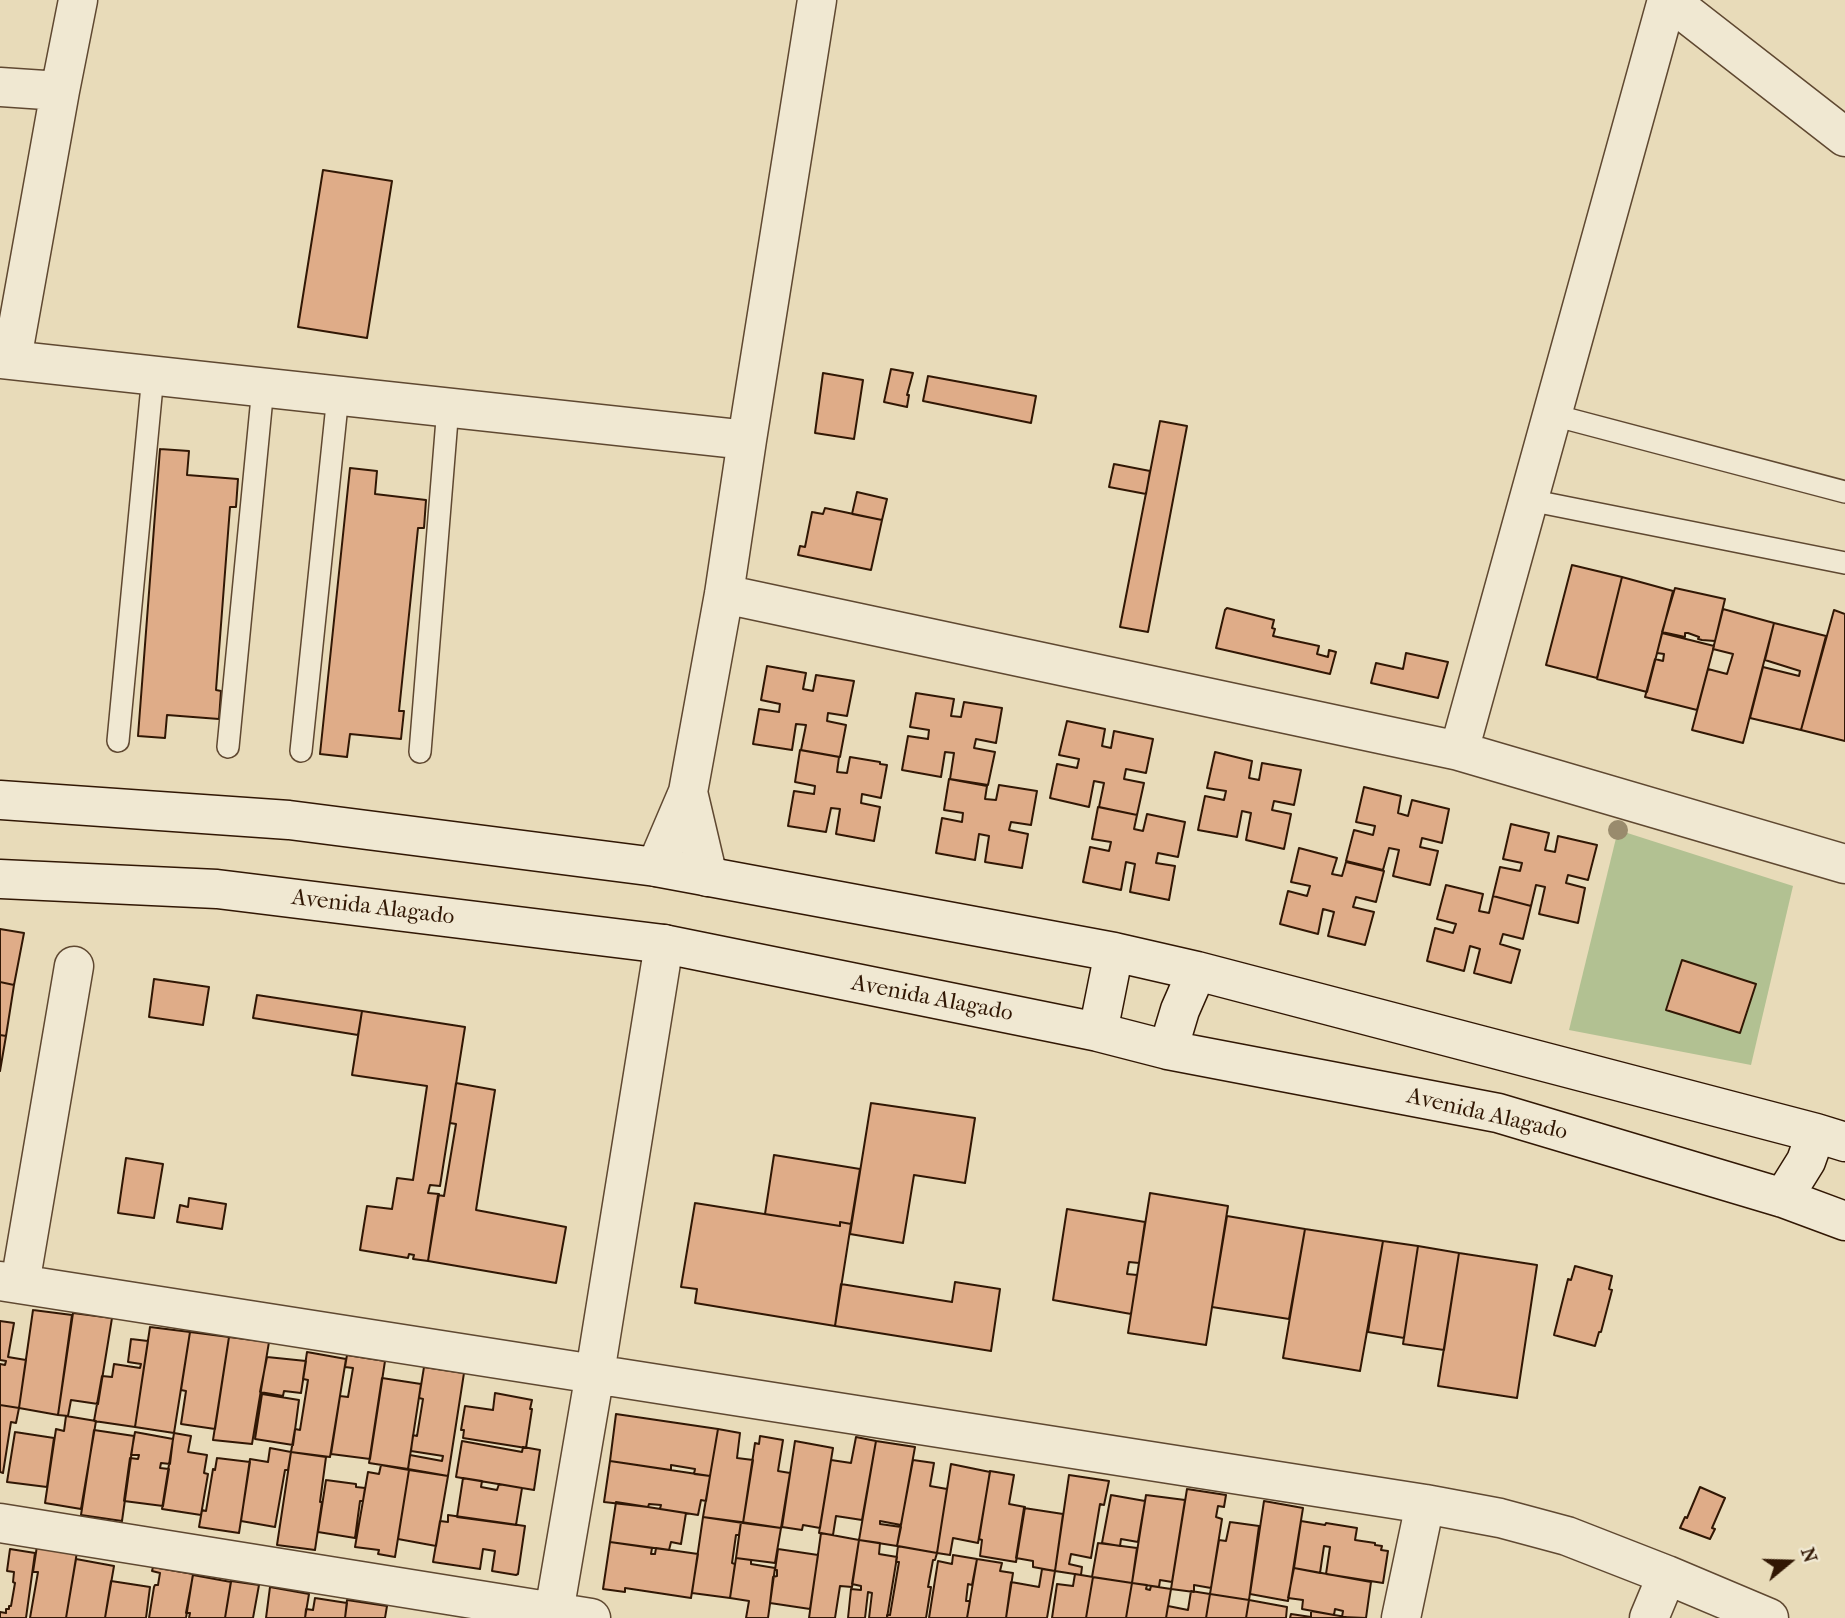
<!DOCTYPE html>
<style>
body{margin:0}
#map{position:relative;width:1845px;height:1618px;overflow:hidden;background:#e8dbb9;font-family:"IM FELL French Canon",serif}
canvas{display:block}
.north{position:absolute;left:1754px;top:1527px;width:70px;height:70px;-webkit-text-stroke:5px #f0e8d2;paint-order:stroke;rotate:71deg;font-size:19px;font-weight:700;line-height:28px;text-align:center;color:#311704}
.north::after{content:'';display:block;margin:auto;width:24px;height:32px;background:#311704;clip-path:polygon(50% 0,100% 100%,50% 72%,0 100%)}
</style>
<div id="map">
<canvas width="1845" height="1618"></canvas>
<div class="north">N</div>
</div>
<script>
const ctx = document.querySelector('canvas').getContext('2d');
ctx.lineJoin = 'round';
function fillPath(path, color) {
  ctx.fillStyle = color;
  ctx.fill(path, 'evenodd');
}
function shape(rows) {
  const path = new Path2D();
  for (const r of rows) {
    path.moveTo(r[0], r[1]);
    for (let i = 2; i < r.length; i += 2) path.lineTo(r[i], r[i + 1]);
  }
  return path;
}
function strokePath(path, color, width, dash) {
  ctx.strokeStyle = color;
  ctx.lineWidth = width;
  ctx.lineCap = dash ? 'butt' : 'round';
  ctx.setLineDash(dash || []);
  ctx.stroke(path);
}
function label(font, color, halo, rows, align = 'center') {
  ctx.font = font + ' "IM FELL French Canon",serif';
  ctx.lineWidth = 7;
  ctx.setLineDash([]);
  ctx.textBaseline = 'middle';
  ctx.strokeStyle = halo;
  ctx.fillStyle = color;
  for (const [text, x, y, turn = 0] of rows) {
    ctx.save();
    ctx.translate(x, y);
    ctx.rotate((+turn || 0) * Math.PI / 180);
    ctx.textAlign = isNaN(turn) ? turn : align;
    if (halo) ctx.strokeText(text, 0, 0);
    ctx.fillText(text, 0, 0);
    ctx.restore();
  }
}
fillPath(shape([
 [1618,830,1793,886,1751,1065,1569,1030]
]), '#b2c192');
const building = shape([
 [323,170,392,181,367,338,298,327,323,170],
 [891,369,913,373,907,395,909,395,907,407,884,402,891,369],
 [823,373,863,380,854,439,815,433,823,373],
 [928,376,1036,396,1031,423,923,401,928,376],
 [1160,421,1187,426,1148,632,1120,627,1160,421],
 [160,449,189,451,187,475,238,479,236,507,230,507,216,690,221,691,219,719,167,715,165,738,138,736,160,449],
 [1114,464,1150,471,1146,494,1109,487,1114,464],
 [350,468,377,471,375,494,426,500,424,528,418,528,399,711,404,711,401,739,350,734,347,757,320,754,350,468],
 [857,492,887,499,882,520,852,514,857,492],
 [825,508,882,520,871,570,798,555,800,546,805,547,812,512,823,514,825,508],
 [1572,565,1622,577,1597,678,1546,665,1572,565],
 [1622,577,1673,591,1647,692,1597,679,1622,577],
 [1675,588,1725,599,1715,641,1702,640,1698,639,1699,637,1688,633,1685,633,1685,637,1662,632,1675,588],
 [1227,608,1274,620,1272,628,1275,629,1273,636,1319,646,1317,654,1328,657,1329,650,1336,652,1330,674,1216,648,1225,610,1227,608],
 [1723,609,1774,623,1743,743,1692,730,1708,669,1727,674,1733,654,1713,649,1723,609],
 [1834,610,1845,614,1845,741,1801,730,1834,610],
 [1774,623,1826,636,1801,730,1750,718,1763,667,1799,676,1800,671,1765,660,1774,623],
 [1662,633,1714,646,1697,710,1645,697,1655,659,1663,661,1664,654,1657,653,1662,633],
 [1406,653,1448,662,1438,698,1371,683,1376,663,1403,669,1406,653],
 [767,666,806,673,803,689,813,691,816,675,854,681,847,716,828,713,827,721,846,725,840,757,801,750,806,725,796,724,792,750,753,744,759,709,779,712,780,704,761,700,767,666],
 [916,693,954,699,951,716,961,717,964,702,1002,708,996,743,976,739,974,748,995,752,988,785,950,779,954,753,945,752,941,777,902,770,908,736,928,739,929,730,910,727,916,693],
 [1067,721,1105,729,1102,746,1111,748,1114,731,1153,739,1146,773,1126,769,1124,779,1144,783,1137,815,1099,807,1104,783,1094,781,1089,807,1050,798,1057,764,1077,768,1079,759,1059,755,1067,721],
 [800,750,839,757,837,772,847,773,850,757,880,762,880,764,887,765,881,798,862,794,861,803,880,807,874,841,836,834,840,809,831,808,826,832,788,826,794,791,814,794,815,786,795,782,800,750],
 [1215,752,1252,761,1249,778,1259,780,1262,763,1301,770,1294,805,1274,801,1272,810,1291,814,1284,849,1246,840,1251,813,1242,811,1237,837,1198,830,1205,796,1224,800,1226,791,1207,788,1215,752],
 [949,779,987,786,985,799,996,800,999,785,1037,791,1031,825,1011,822,1009,830,1028,834,1022,868,985,862,989,836,979,834,975,860,936,853,942,818,962,822,963,813,944,810,949,779],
 [1364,787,1401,796,1398,813,1408,816,1412,800,1449,809,1442,843,1422,838,1420,847,1438,851,1430,885,1393,876,1399,850,1389,848,1383,870,1346,861,1354,830,1373,835,1375,826,1356,822,1364,787],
 [1098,807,1137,815,1134,829,1143,831,1147,814,1185,822,1178,857,1158,853,1156,863,1175,866,1169,900,1130,892,1135,864,1126,862,1121,890,1083,882,1090,847,1109,851,1111,842,1092,839,1098,807],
 [1511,824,1549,833,1545,850,1555,852,1558,836,1597,845,1588,880,1568,875,1566,883,1585,888,1578,923,1539,914,1545,887,1536,885,1531,906,1493,896,1500,867,1520,871,1522,863,1503,859,1511,824],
 [1299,848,1337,858,1332,874,1342,876,1346,862,1384,871,1376,902,1356,897,1353,907,1374,912,1365,945,1328,936,1334,912,1323,909,1318,934,1280,924,1288,891,1307,896,1310,886,1291,882,1299,848],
 [1446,885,1483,894,1479,911,1489,913,1493,896,1531,906,1523,939,1503,934,1500,944,1520,950,1511,983,1474,973,1480,949,1470,946,1464,971,1427,961,1435,928,1453,933,1456,924,1437,919,1446,885],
 [0,929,24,933,14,985,0,982,0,929],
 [1682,960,1756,984,1740,1033,1666,1010,1682,960],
 [154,979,209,987,203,1025,149,1017,154,979],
 [0,982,14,985,6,1036,0,1035,0,982],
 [257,995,362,1011,358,1035,253,1018,257,995],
 [362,1011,465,1027,440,1186,430,1185,428,1193,439,1194,428,1261,413,1259,414,1255,409,1254,408,1258,360,1250,367,1206,392,1209,397,1178,413,1180,427,1086,352,1075,362,1011],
 [0,1035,6,1036,0,1071,0,1035],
 [456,1083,495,1090,476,1210,566,1227,556,1283,428,1261,438,1195,444,1196,456,1124,450,1123,456,1083],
 [871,1103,975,1118,965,1183,914,1175,903,1243,850,1234,871,1103],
 [774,1155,860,1169,851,1224,840,1222,840,1226,765,1214,774,1155],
 [126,1158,163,1164,154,1218,118,1213,126,1158],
 [1150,1193,1228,1206,1206,1345,1128,1333,1150,1193],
 [189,1198,226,1204,222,1229,177,1222,180,1205,188,1207,189,1198],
 [695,1203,840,1226,840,1222,851,1224,835,1326,695,1303,697,1289,681,1287,695,1203],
 [1067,1209,1145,1222,1139,1263,1129,1262,1127,1274,1137,1275,1131,1314,1053,1300,1067,1209],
 [1227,1216,1305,1229,1289,1319,1212,1307,1227,1216],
 [1305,1229,1383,1241,1360,1371,1283,1358,1305,1229],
 [1383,1241,1418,1246,1404,1338,1368,1332,1383,1241],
 [1418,1246,1459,1253,1444,1350,1403,1344,1418,1246],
 [1459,1253,1537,1265,1517,1398,1438,1386,1459,1253],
 [1575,1266,1612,1276,1609,1289,1612,1290,1601,1332,1599,1332,1595,1346,1554,1335,1568,1279,1571,1280,1575,1266],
 [955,1282,1000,1289,991,1351,835,1326,841,1284,952,1302,955,1282],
 [33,1310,72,1315,58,1415,19,1408,33,1310],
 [73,1313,112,1318,98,1404,71,1400,68,1416,58,1415,73,1313],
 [0,1321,14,1323,8,1357,26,1360,19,1408,0,1405,0,1364,5,1365,6,1361,0,1360,0,1321],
 [150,1327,190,1332,174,1433,135,1427,150,1327],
 [190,1332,229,1337,215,1429,181,1424,186,1391,181,1390,190,1332],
 [229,1337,269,1342,252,1444,213,1440,229,1337],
 [131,1339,148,1341,135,1427,94,1421,102,1376,112,1377,114,1364,140,1368,141,1364,128,1362,131,1339],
 [307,1352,346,1359,330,1457,291,1452,295,1429,300,1430,308,1380,303,1379,307,1352],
 [347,1355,385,1361,370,1459,331,1454,340,1396,348,1397,353,1368,345,1367,347,1355],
 [267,1357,306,1361,301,1393,284,1391,283,1396,260,1392,267,1357],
 [424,1367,464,1373,448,1476,408,1469,410,1455,442,1461,443,1456,411,1451,413,1435,417,1436,423,1399,419,1398,424,1367],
 [382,1378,421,1384,408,1469,369,1463,382,1378],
 [495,1393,532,1400,530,1409,532,1409,526,1448,463,1438,464,1430,461,1430,465,1406,493,1410,495,1393],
 [262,1394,299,1400,293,1445,255,1439,262,1394],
 [0,1405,19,1408,16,1423,11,1422,3,1473,0,1472,0,1405],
 [616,1414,718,1429,710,1476,694,1474,695,1469,671,1465,671,1470,610,1461,616,1414],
 [66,1416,96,1421,81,1509,45,1503,56,1429,64,1431,66,1416],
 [718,1429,740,1433,737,1458,753,1460,743,1523,703,1517,718,1429],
 [94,1430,134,1436,122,1521,81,1515,94,1430],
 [15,1432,54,1438,47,1487,7,1482,15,1432],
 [135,1432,173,1439,170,1464,161,1463,160,1468,169,1469,163,1506,124,1501,130,1458,138,1459,139,1455,131,1455,135,1432],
 [174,1433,191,1436,188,1452,207,1455,204,1473,208,1474,201,1515,162,1509,174,1433],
 [760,1436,783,1440,778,1471,790,1473,781,1528,743,1523,755,1443,759,1444,760,1436],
 [856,1437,876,1441,862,1520,836,1516,833,1535,819,1533,831,1460,851,1463,856,1437],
 [462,1441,522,1452,523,1447,540,1450,534,1490,456,1477,462,1441],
 [795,1441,833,1448,820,1528,803,1525,802,1530,782,1527,795,1441],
 [876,1441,915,1447,901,1525,880,1521,880,1524,901,1527,897,1546,859,1540,876,1441],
 [270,1448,291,1452,288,1470,285,1470,275,1527,241,1521,250,1459,268,1462,270,1448],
 [291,1452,326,1457,320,1502,322,1502,315,1550,277,1545,291,1452],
 [217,1458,250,1462,239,1533,199,1527,202,1510,206,1511,213,1469,215,1470,217,1458],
 [913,1460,934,1463,930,1486,947,1489,937,1553,897,1546,913,1460],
 [610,1461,710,1476,706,1501,701,1500,698,1515,660,1509,661,1505,649,1504,648,1507,604,1502,610,1461],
 [951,1464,990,1472,978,1543,953,1538,950,1555,937,1553,951,1464],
 [381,1465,409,1470,395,1557,378,1554,379,1550,355,1547,368,1472,379,1474,381,1465],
 [409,1470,448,1476,436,1546,398,1539,409,1470],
 [990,1471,1014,1475,1009,1504,1025,1507,1016,1562,980,1556,982,1540,979,1539,990,1471],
 [1069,1475,1109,1481,1104,1505,1100,1504,1091,1558,1071,1554,1069,1564,1082,1567,1081,1575,1055,1571,1069,1475],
 [463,1478,482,1481,481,1487,497,1490,499,1484,522,1488,516,1525,457,1517,463,1478],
 [326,1480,356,1484,356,1487,365,1488,363,1501,360,1501,355,1538,318,1532,326,1480],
 [1700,1487,1725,1498,1712,1528,1715,1529,1710,1539,1680,1528,1685,1517,1687,1518,1700,1487],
 [1187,1489,1226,1495,1224,1507,1218,1506,1216,1517,1222,1519,1211,1588,1194,1585,1194,1592,1171,1589,1187,1489],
 [1111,1495,1145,1501,1138,1542,1121,1539,1120,1546,1102,1543,1111,1495],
 [1146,1495,1185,1500,1172,1582,1160,1580,1159,1587,1132,1583,1146,1495],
 [1264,1501,1303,1508,1288,1601,1250,1594,1264,1501],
 [616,1502,686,1513,681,1544,671,1542,669,1550,610,1542,616,1502],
 [1024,1508,1063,1514,1055,1571,1033,1567,1033,1561,1016,1558,1024,1508],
 [448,1515,525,1526,518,1574,516,1575,492,1571,495,1551,483,1549,480,1569,433,1562,440,1521,448,1522,448,1515],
 [703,1517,741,1522,739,1535,736,1535,732,1563,735,1564,730,1598,692,1593,703,1517],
 [1301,1521,1325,1525,1326,1523,1357,1528,1355,1540,1375,1543,1375,1545,1382,1546,1381,1550,1388,1551,1383,1583,1326,1574,1330,1547,1324,1546,1320,1573,1294,1568,1301,1521],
 [741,1522,781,1528,775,1563,736,1558,741,1522],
 [1230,1522,1259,1526,1249,1600,1210,1594,1219,1540,1226,1541,1230,1522],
 [821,1533,859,1540,852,1587,840,1586,835,1618,809,1618,821,1533],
 [859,1540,880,1543,879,1554,897,1557,887,1618,869,1618,872,1593,868,1592,865,1618,848,1618,851,1589,861,1590,861,1586,852,1584,859,1540],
 [610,1542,652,1548,651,1554,655,1554,656,1548,698,1554,691,1598,625,1588,625,1592,603,1589,610,1542],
 [1098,1543,1137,1548,1132,1583,1092,1577,1098,1543],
 [37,1546,77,1552,66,1618,30,1618,38,1572,33,1572,37,1546],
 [898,1546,937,1553,935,1560,933,1560,928,1587,931,1587,926,1618,887,1618,887,1615,890,1615,899,1562,896,1562,898,1546],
 [10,1549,35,1553,26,1618,0,1618,0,1612,6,1613,6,1609,9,1609,9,1606,11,1606,15,1583,13,1582,14,1572,7,1571,10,1549],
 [778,1549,818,1555,810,1609,770,1603,773,1577,777,1576,777,1570,775,1570,778,1549],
 [953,1555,977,1559,972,1585,968,1584,966,1601,970,1601,967,1618,929,1618,938,1561,952,1564,953,1555],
 [736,1558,751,1560,751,1564,775,1568,768,1618,746,1618,749,1601,730,1598,736,1558],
 [76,1559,114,1566,105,1618,66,1618,76,1559],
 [977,1559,1002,1563,1000,1571,1013,1573,1006,1618,967,1618,977,1559],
 [153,1567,193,1574,186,1618,149,1618,154,1587,155,1585,158,1585,160,1573,152,1571,153,1567],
 [1294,1568,1371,1582,1366,1618,1342,1617,1343,1611,1335,1609,1334,1615,1302,1609,1303,1600,1288,1598,1294,1568],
 [1042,1569,1055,1571,1047,1618,1006,1618,1011,1582,1039,1587,1042,1569],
 [1075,1574,1093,1577,1086,1618,1052,1618,1057,1584,1073,1586,1075,1574],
 [193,1575,231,1582,225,1618,189,1618,190,1613,186,1613,193,1575],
 [1093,1577,1132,1583,1126,1618,1086,1618,1093,1577],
 [111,1581,150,1587,146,1618,105,1618,111,1581],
 [231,1581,259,1585,253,1618,225,1618,231,1581],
 [1132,1583,1147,1585,1146,1589,1150,1590,1151,1586,1171,1589,1166,1618,1126,1618,1132,1583],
 [270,1587,309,1594,305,1618,266,1618,270,1587],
 [1191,1591,1210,1594,1206,1618,1166,1618,1168,1606,1188,1610,1191,1591],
 [1210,1594,1249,1600,1246,1618,1206,1618,1210,1594],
 [315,1598,347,1603,345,1618,305,1618,306,1609,313,1610,315,1598],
 [347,1600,387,1606,385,1618,345,1618,347,1600],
 [1249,1600,1287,1607,1286,1618,1246,1618,1249,1600],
 [1311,1611,1346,1617,1346,1618,1290,1618,1291,1614,1311,1617,1311,1611]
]);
fillPath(building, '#dfac88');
strokePath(building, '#311704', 2);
const service = shape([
 [1553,415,1845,492],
 [1529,500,1845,563],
 [118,741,153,375],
 [228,747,263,387],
 [301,751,338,395],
 [420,752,448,407]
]);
const minor = shape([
 [1669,0,1845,137],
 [0,87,60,91],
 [0,359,747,440],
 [12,359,60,91,78,0],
 [724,594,1459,751,1845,864],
 [1459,751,1667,0],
 [688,792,708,877],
 [656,867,688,792,724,594,747,440,817,0],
 [0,1281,1425,1504,1500,1518,1567,1536,1667,1575,1769,1618],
 [20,1284,74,966],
 [0,1523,591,1618],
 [553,1618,595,1373,664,944],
 [1401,1618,1425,1504],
 [1649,1618,1667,1575]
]);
const secondary = shape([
 [0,800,289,820,656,867,1114,952,1197,971,1816,1133,1845,1142],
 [0,879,217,889,664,944,1098,1032,1168,1050,1498,1113,1783,1198,1845,1221],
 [1098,1032,1114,952],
 [1168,1050,1180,1010,1197,971],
 [1783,1198,1806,1161,1816,1133]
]);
strokePath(service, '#5f4831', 24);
strokePath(minor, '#5f4831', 41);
strokePath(secondary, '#311704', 41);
strokePath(service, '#f0e8d2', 21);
strokePath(minor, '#f0e8d2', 38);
strokePath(secondary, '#f0e8d2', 38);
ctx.fillStyle = '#998b6d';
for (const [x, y] of [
 [1618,830]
]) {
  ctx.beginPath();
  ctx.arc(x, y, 10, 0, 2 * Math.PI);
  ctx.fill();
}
label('23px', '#311704', '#f0e8d2', [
 ["Avenida Alagado",373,908,7],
 ["Avenida Alagado",932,999,11],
 ["Avenida Alagado",1487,1115,13]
]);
</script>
